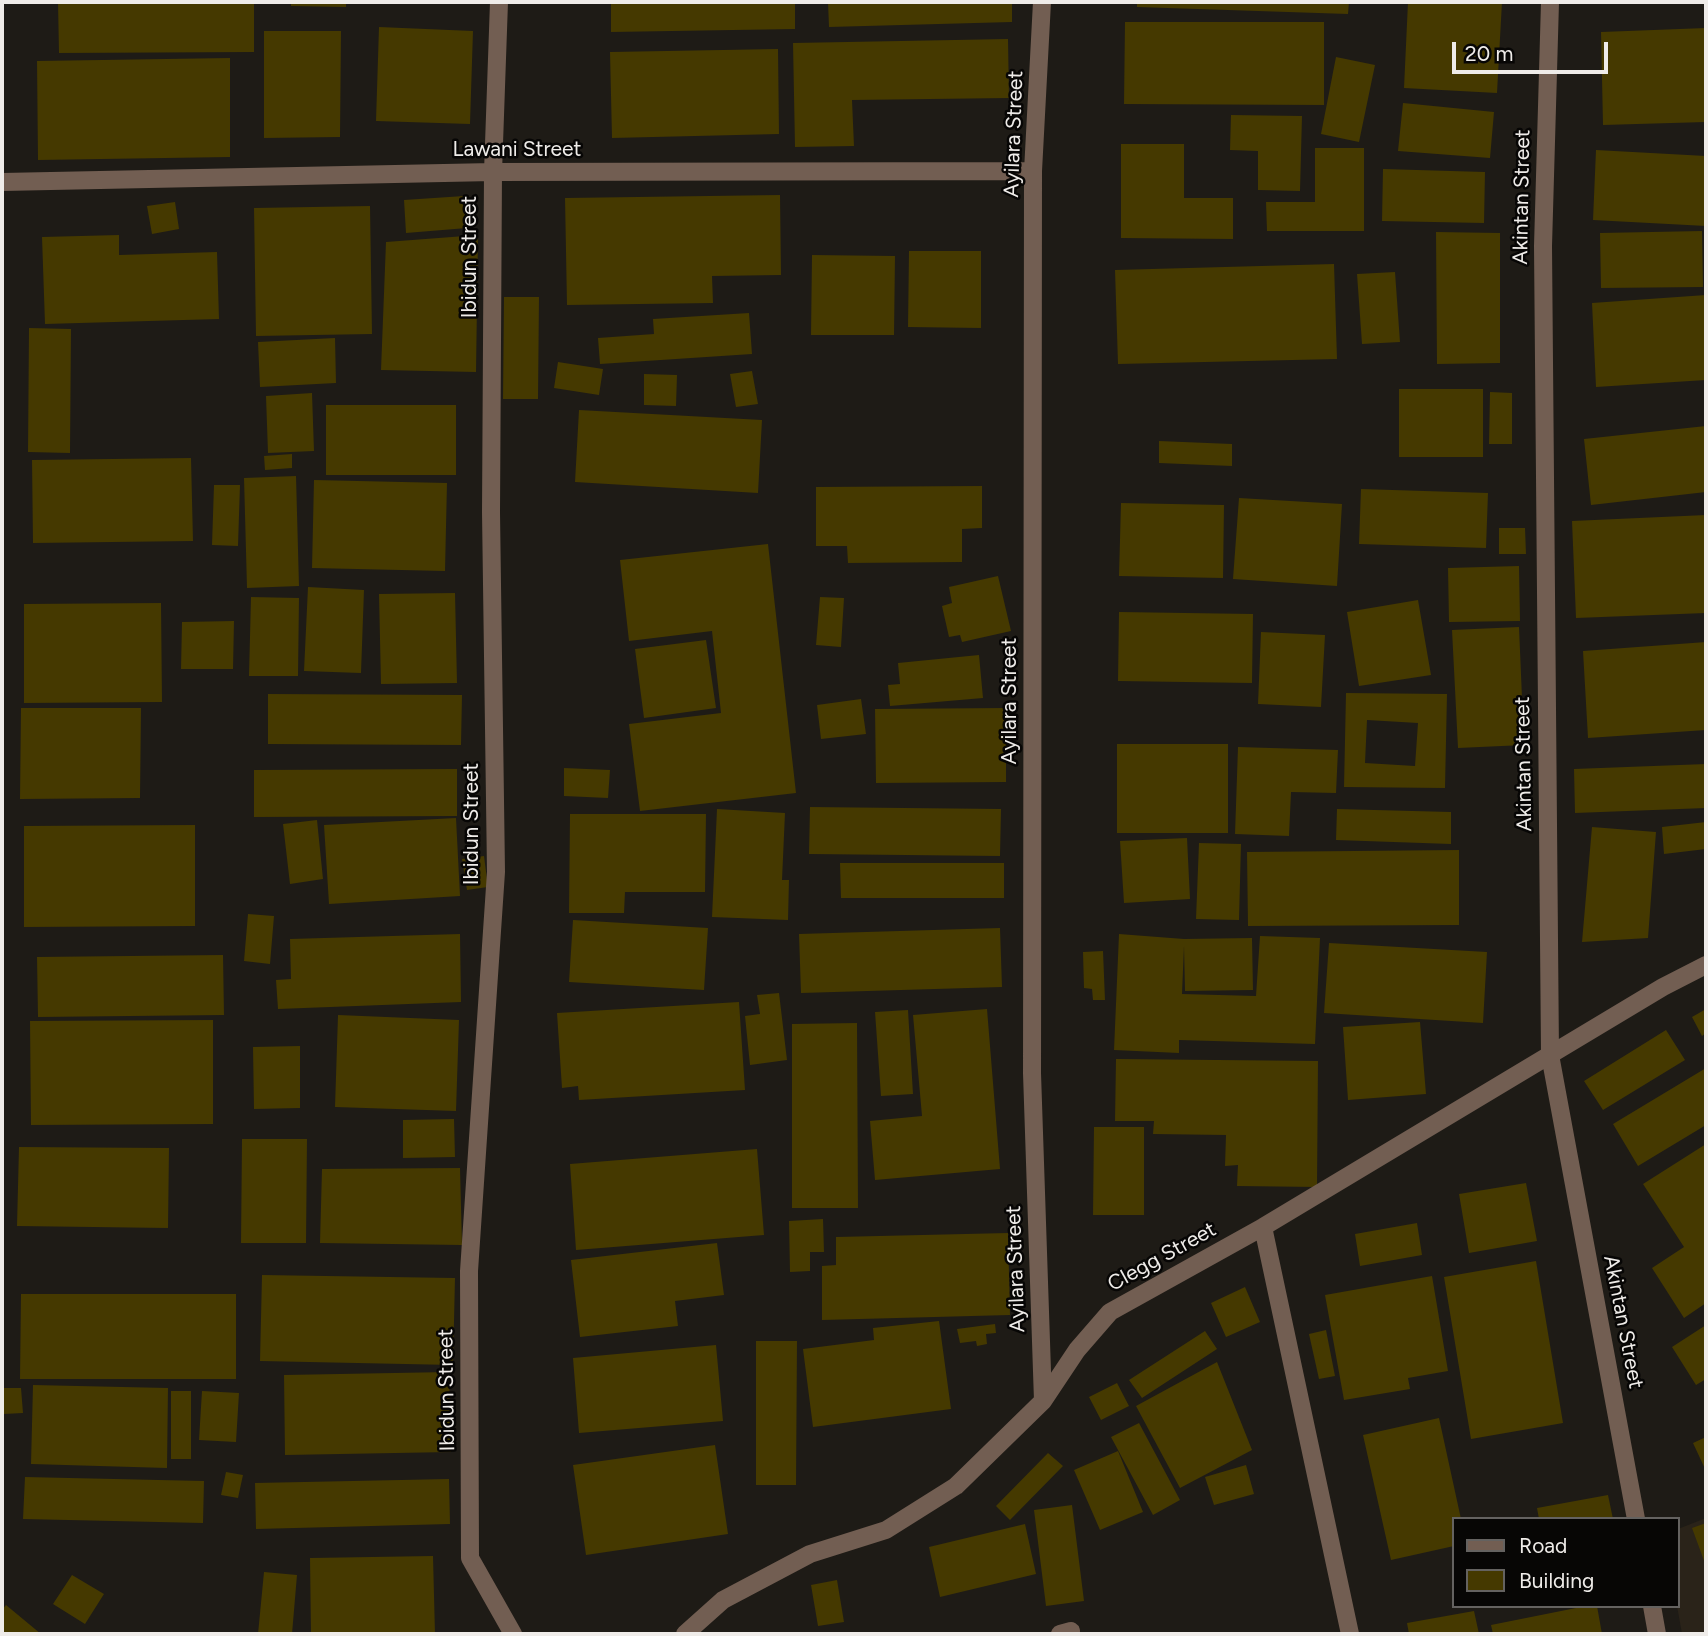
<!DOCTYPE html>
<style>
body{margin:0}
#map{position:relative;width:1708px;height:1636px;overflow:hidden;background:#1e1b16;font-family:Figtree,sans-serif}
canvas{display:block}
.frame{position:absolute;inset:0;border:4px solid #efece9;pointer-events:none}
.legend{position:absolute;left:1452px;top:1517px;width:228px;height:91px;box-sizing:border-box;background:#070605;border:2px solid #646260;margin:0;padding:9px 12px;list-style:none;font-size:21px;color:#efece9}
.legend li{display:flex;align-items:center;gap:14px;height:35px}
.legend b{width:35px;border:2px solid #646260}
.scale{position:absolute;left:1452px;top:42px;width:156px;height:32px;box-sizing:border-box;border:4px solid #efece9;border-top:0;padding-left:9px;font-size:21px;line-height:24px;white-space:nowrap;color:#efece9;-webkit-text-stroke:5px #070605;paint-order:stroke}
</style>
<div id="map">
<canvas width="1708" height="1636"></canvas>
<div class="frame"></div>
<ul class="legend">
<li><b style="height:9px;background:#725e52"></b>Road</li>
<li><b style="height:19px;background:#453900"></b>Building</li>
</ul>
<div class="scale">20 m</div>
</div>
<script>
const ctx = document.querySelector('canvas').getContext('2d');
ctx.lineJoin = 'round';
function fillPath(path, color) {
  ctx.fillStyle = color;
  ctx.fill(path, 'evenodd');
}
function shape(rows) {
  const path = new Path2D();
  for (const r of rows) {
    path.moveTo(r[0], r[1]);
    for (let i = 2; i < r.length; i += 2) path.lineTo(r[i], r[i + 1]);
  }
  return path;
}
function strokePath(path, color, width, dash) {
  ctx.strokeStyle = color;
  ctx.lineWidth = width;
  ctx.lineCap = dash ? 'butt' : 'round';
  ctx.setLineDash(dash || []);
  ctx.stroke(path);
}
function label(font, color, halo, rows, align = 'center') {
  ctx.font = font + ' Figtree,sans-serif';
  ctx.lineWidth = 5;
  ctx.setLineDash([]);
  ctx.textBaseline = 'middle';
  ctx.strokeStyle = halo;
  ctx.fillStyle = color;
  for (const [text, x, y, turn = 0] of rows) {
    ctx.save();
    ctx.translate(x, y);
    ctx.rotate((+turn || 0) * Math.PI / 180);
    ctx.textAlign = isNaN(turn) ? turn : align;
    if (halo) ctx.strokeText(text, 0, 0);
    ctx.fillText(text, 0, 0);
    ctx.restore();
  }
}
fillPath(shape([
 [1706,1518,1706,1634,1682,1634,1677,1606,1678,1529]
]), '#2a2319');
fillPath(shape([
 [58,2,254,2,254,52,59,53],
 [291,2,346,2,346,7,291,6],
 [611,2,795,2,795,29,611,32],
 [828,2,1012,2,1012,22,829,27],
 [1137,2,1349,2,1348,14,1137,7],
 [1408,2,1502,2,1497,93,1404,88],
 [1125,22,1324,22,1324,105,1124,104],
 [379,27,473,31,470,124,376,121],
 [1706,28,1706,122,1603,125,1601,32],
 [264,31,341,31,340,137,264,138],
 [1008,39,1009,98,852,100,854,146,795,147,793,43],
 [778,49,779,134,612,138,610,52],
 [1336,57,1375,65,1359,142,1321,134],
 [230,58,230,157,38,160,37,61],
 [1403,103,1494,112,1490,158,1398,151],
 [1231,115,1302,116,1300,191,1258,190,1258,151,1230,150],
 [1121,144,1184,144,1184,198,1233,198,1233,239,1121,238],
 [1315,148,1364,148,1364,231,1267,231,1266,202,1315,202],
 [1596,150,1706,156,1706,226,1593,220],
 [1383,169,1485,172,1484,223,1382,221],
 [780,195,781,275,712,276,713,303,567,305,565,198],
 [464,196,467,228,406,233,404,200],
 [175,202,179,229,152,234,147,206],
 [370,206,372,334,256,336,254,208],
 [1702,231,1703,287,1601,288,1600,233],
 [1436,232,1500,233,1500,363,1437,364],
 [119,235,119,255,217,252,219,319,45,324,42,237],
 [478,235,476,372,381,370,386,242],
 [909,251,981,251,981,328,908,327],
 [812,255,895,256,894,335,811,335],
 [1334,264,1337,359,1118,364,1115,270],
 [1395,272,1400,342,1362,344,1357,274],
 [1706,295,1706,380,1596,387,1592,303],
 [504,297,539,297,538,399,503,399],
 [749,313,752,354,600,364,598,338,654,334,653,319],
 [29,328,71,329,70,453,28,452],
 [335,338,336,383,260,387,258,342],
 [558,362,603,369,599,395,554,388],
 [752,371,758,404,736,407,730,374],
 [644,374,677,375,676,406,644,405],
 [1399,389,1483,389,1483,457,1399,457],
 [1490,392,1512,393,1512,444,1489,444],
 [312,393,314,451,268,453,266,396],
 [326,405,456,405,456,475,326,475],
 [579,410,762,420,758,493,575,482],
 [1706,426,1706,492,1591,505,1584,439],
 [1159,441,1232,444,1232,466,1159,463],
 [292,454,292,468,265,470,264,456],
 [191,458,193,541,33,543,32,460],
 [296,476,299,586,247,588,244,478],
 [314,480,447,483,445,571,312,568],
 [214,485,240,485,238,546,212,545],
 [982,486,982,528,962,529,962,562,848,563,847,546,816,546,816,487],
 [1361,489,1488,493,1486,548,1359,544],
 [1239,498,1342,504,1337,586,1233,579],
 [1121,503,1224,505,1223,578,1119,576],
 [1706,515,1706,613,1576,618,1572,521],
 [1499,528,1525,528,1526,554,1499,554],
 [768,544,796,793,640,811,629,724,721,713,712,631,629,641,620,560],
 [1519,566,1520,621,1449,622,1448,568],
 [998,576,1011,631,962,642,960,635,949,637,942,606,952,603,949,587],
 [308,587,364,590,361,673,304,671],
 [455,593,457,683,381,684,379,594],
 [251,597,299,598,298,676,249,676],
 [820,597,844,598,841,647,816,645],
 [1418,600,1431,675,1359,686,1347,612],
 [161,603,162,702,24,703,24,604],
 [1119,612,1253,614,1252,683,1118,681],
 [234,621,233,669,181,669,182,622],
 [1519,627,1524,745,1458,748,1452,630],
 [1261,632,1325,635,1321,707,1258,704],
 [706,640,716,708,644,718,635,649],
 [1706,642,1706,730,1588,738,1583,651],
 [979,655,983,698,890,706,888,685,900,684,898,663],
 [1346,693,1447,694,1445,788,1344,787],
 [1367,720,1418,723,1415,766,1365,763],
 [268,694,462,695,461,745,268,744],
 [861,699,866,734,821,739,817,705],
 [21,708,141,708,140,798,20,799],
 [1006,708,1006,782,876,783,875,709],
 [1117,744,1228,744,1228,833,1117,833],
 [1238,747,1338,750,1336,793,1291,792,1289,836,1235,834],
 [1706,764,1706,808,1575,813,1574,769],
 [564,768,610,770,608,798,564,796],
 [457,769,457,816,254,817,254,770],
 [810,807,1001,809,1000,856,809,854],
 [717,809,785,813,782,880,789,880,788,920,712,917],
 [1337,809,1451,812,1451,844,1336,840],
 [570,814,706,814,705,892,625,892,624,913,569,913],
 [456,818,460,896,329,904,324,825],
 [317,820,323,879,290,884,283,824],
 [1706,822,1706,849,1664,854,1662,827],
 [195,825,195,926,24,927,24,826],
 [1592,827,1656,832,1648,938,1582,942],
 [1187,838,1190,899,1124,903,1120,841],
 [1199,843,1241,844,1239,920,1196,919],
 [1459,850,1459,925,1248,926,1247,852],
 [484,856,488,887,467,890,462,859],
 [840,863,1004,863,1004,898,841,898],
 [248,914,274,916,270,964,244,961],
 [573,920,708,928,704,990,569,982],
 [1000,928,1002,987,801,993,799,934],
 [460,934,461,1002,278,1009,276,980,291,979,290,939],
 [1119,934,1184,939,1252,938,1253,990,1185,991,1184,946,1182,994,1256,996,1260,936,1320,938,1315,1044,1179,1040,1179,1053,1114,1050],
 [1329,943,1487,952,1483,1023,1324,1013],
 [1103,951,1105,1000,1093,1000,1092,989,1084,988,1083,952],
 [223,955,224,1015,38,1017,37,957],
 [779,993,787,1060,750,1065,745,1016,760,1014,757,995],
 [739,1002,745,1090,579,1100,578,1086,562,1088,557,1013],
 [987,1009,1000,1169,875,1180,870,1121,922,1116,913,1015],
 [1706,1009,1706,1033,1702,1036,1692,1017],
 [908,1010,913,1094,881,1096,875,1012],
 [338,1015,459,1020,456,1111,335,1107],
 [213,1020,213,1124,31,1125,30,1021],
 [1420,1022,1426,1094,1348,1100,1343,1027],
 [857,1023,858,1208,792,1208,792,1024],
 [1666,1030,1685,1060,1603,1110,1584,1081],
 [300,1046,300,1108,254,1109,253,1047],
 [1116,1059,1318,1061,1317,1187,1237,1186,1238,1165,1225,1166,1226,1135,1153,1134,1154,1121,1115,1121],
 [1706,1068,1706,1125,1638,1166,1613,1124],
 [454,1119,455,1157,403,1158,403,1120],
 [1094,1127,1144,1127,1144,1215,1093,1215],
 [242,1139,307,1139,306,1243,241,1243],
 [1706,1144,1706,1303,1684,1318,1652,1268,1684,1247,1643,1184],
 [19,1147,169,1148,168,1228,17,1226],
 [757,1149,764,1235,576,1250,570,1164],
 [460,1168,462,1245,320,1243,322,1169],
 [1526,1183,1537,1241,1469,1253,1459,1194],
 [823,1219,824,1252,810,1252,810,1271,790,1272,789,1221],
 [1417,1223,1422,1255,1360,1266,1355,1234],
 [1008,1233,1010,1315,822,1320,822,1266,836,1265,836,1237],
 [717,1243,724,1295,675,1301,678,1326,580,1337,571,1260],
 [1536,1261,1563,1423,1471,1439,1444,1277],
 [262,1275,455,1278,453,1365,260,1361],
 [1432,1276,1448,1371,1408,1378,1410,1389,1344,1400,1325,1295],
 [1245,1287,1260,1322,1226,1337,1211,1303],
 [21,1294,236,1294,236,1379,20,1379],
 [939,1321,951,1409,813,1427,803,1349,874,1340,873,1328],
 [995,1324,996,1333,986,1334,987,1344,977,1346,976,1341,960,1343,957,1329],
 [1706,1325,1706,1379,1696,1385,1672,1347],
 [1326,1330,1335,1376,1319,1379,1309,1334],
 [1205,1331,1217,1349,1142,1398,1129,1380],
 [756,1341,797,1341,796,1485,756,1485],
 [716,1345,723,1421,579,1433,573,1358],
 [1217,1362,1252,1450,1180,1488,1136,1406],
 [449,1372,451,1452,285,1455,284,1375],
 [1117,1383,1129,1406,1101,1420,1089,1397],
 [33,1385,168,1388,167,1468,31,1464],
 [2,1388,21,1388,23,1413,4,1414],
 [171,1391,191,1391,191,1459,171,1459],
 [202,1391,239,1393,236,1442,199,1440],
 [1439,1418,1461,1519,1454,1519,1454,1546,1391,1560,1363,1435],
 [1139,1423,1180,1500,1153,1515,1111,1437],
 [1706,1437,1706,1471,1693,1443],
 [715,1445,728,1534,586,1555,573,1465],
 [1118,1451,1143,1512,1100,1530,1074,1470],
 [1048,1453,1063,1466,1010,1520,996,1506],
 [1246,1465,1254,1494,1214,1505,1205,1477],
 [226,1472,243,1475,238,1498,221,1495],
 [25,1477,204,1481,203,1523,23,1519],
 [449,1479,450,1524,256,1529,255,1483],
 [1608,1495,1613,1519,1539,1519,1537,1508],
 [1072,1505,1084,1601,1046,1606,1034,1510],
 [1706,1523,1706,1566,1692,1528],
 [1025,1524,1036,1574,940,1597,929,1547],
 [433,1556,435,1634,311,1634,310,1558],
 [264,1572,297,1575,292,1634,258,1634],
 [72,1575,104,1594,85,1624,53,1604],
 [837,1580,844,1622,818,1626,811,1585],
 [6,1605,41,1634,2,1634,2,1610],
 [1586,1606,1597,1606,1602,1634,1493,1634,1491,1625],
 [1474,1611,1479,1634,1409,1634,1407,1623]
]), '#453900');
strokePath(shape([
 [1060,1634,1071,1631]
]), '#725e52', 18);
strokePath(shape([
 [499,2,493,172,491,512,496,872,469,1271,470,1558,513,1634],
 [1042,2,1033,171,1032,1073,1043,1401],
 [1550,2,1543,246,1550,1055,1636,1519],
 [2,182,493,172,1033,171],
 [1263,1227,1350,1634],
 [1652,1606,1657,1634],
 [685,1634,723,1600,810,1554,886,1530,956,1486,1043,1401,1077,1350,1110,1312,1263,1227,1663,987,1706,965]
]), '#725e52', 18);
label('21px', '#efece9', '#070605', [
 ["Ayilara Street",1014,134,-88],
 ["Lawani Street",517,150],
 ["Akintan Street",1522,197,-89],
 ["Ibidun Street",470,257,-90],
 ["Ayilara Street",1010,701,-90],
 ["Akintan Street",1524,764,-91],
 ["Ibidun Street",472,824,-90],
 ["Clegg Street",1162,1257,-29],
 ["Ayilara Street",1016,1269,-92],
 ["Akintan Street",1623,1322,79],
 ["Ibidun Street",447,1390,-91]
]);
</script>
